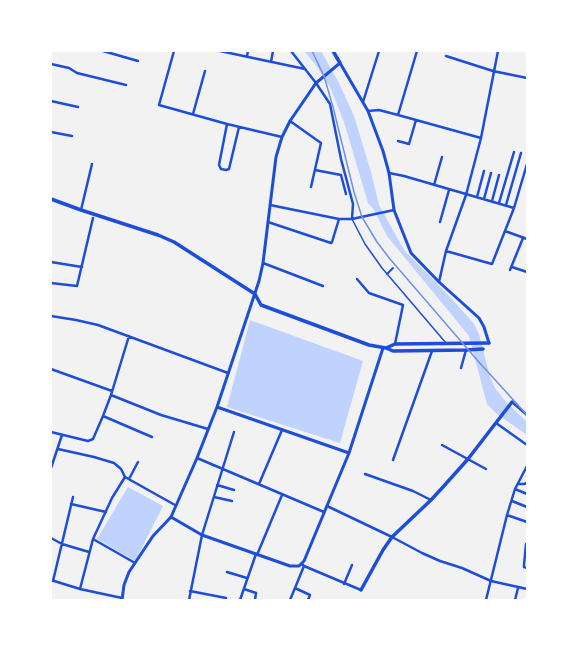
<!DOCTYPE html>
<style>
body{margin:0}
#map{position:relative;width:578px;height:651px;overflow:hidden;background:#f2f2f2;font-family:"Varela Round",sans-serif}
canvas{display:block}
.frame{position:absolute;inset:0;border:52px solid #fff;pointer-events:none}
</style>
<div id="map">
<canvas width="578" height="651"></canvas>
<div class="frame"></div>
</div>
<script>
const ctx = document.querySelector('canvas').getContext('2d');
ctx.lineJoin = 'round';
function fillPath(path, color) {
  ctx.fillStyle = color;
  ctx.fill(path, 'evenodd');
}
function shape(rows) {
  const path = new Path2D();
  for (const r of rows) {
    path.moveTo(r[0], r[1]);
    for (let i = 2; i < r.length; i += 2) path.lineTo(r[i], r[i + 1]);
  }
  return path;
}
function strokePath(path, color, width, dash) {
  ctx.strokeStyle = color;
  ctx.lineWidth = width;
  ctx.lineCap = dash ? 'butt' : 'round';
  ctx.setLineDash(dash || []);
  ctx.stroke(path);
}
fillPath(shape([
 [304,51,321,51,338,81,354,116,371,172,379,205,404,250,452,299,474,324,479,334,490,377,495,388,506,402,527,422,527,435,497,414,487,404,469,336,387,236,374,210,368,203,344,122,330,87,315,64],
 [250,320,363,361,340,443,227,407],
 [128,487,163,506,135,561,97,539]
]), '#bfd3fe');
strokePath(shape([
 [352,219,365,244,382,268,446,343]
]), '#1d4ed8', 1.5);
strokePath(shape([
 [387,274,393,268]
]), '#1d4ed8', 2);
strokePath(shape([
 [103,51,138,61],
 [174,51,159,105,227,124,282,137],
 [220,51,305,69],
 [291,51,316,83,330,104,341,159,353,204,352,219],
 [247,56,248,51],
 [446,56,493,71,527,78],
 [271,62,273,51],
 [51,64,69,68,77,73,126,85],
 [51,101,78,107],
 [363,102,379,51],
 [368,111,379,110,398,115,481,138],
 [193,114,205,71],
 [398,115,417,51],
 [290,121,321,143,311,187],
 [227,124,219,165,221,169,226,170,229,169,239,127],
 [51,132,72,136],
 [398,141,409,144,416,120],
 [315,170,341,175,346,194],
 [389,173,404,176,514,208,492,264,446,251],
 [434,185,442,157],
 [477,197,484,171],
 [484,199,491,173],
 [492,201,499,175],
 [499,203,514,152],
 [270,205,339,219,352,219,394,210],
 [506,205,521,153],
 [514,208,527,164],
 [81,210,92,164],
 [268,222,331,243,332,242,339,219],
 [440,222,449,190],
 [505,231,527,239],
 [51,262,82,267],
 [263,263,323,286],
 [512,267,527,272],
 [510,270,523,238],
 [357,279,369,293,403,305,395,344],
 [439,282,446,251,466,195,481,138,498,51],
 [51,283,77,286,93,218],
 [51,316,76,320,98,325,228,373],
 [461,368,466,350],
 [51,369,112,391],
 [111,395,161,415,208,429],
 [512,402,527,415],
 [103,416,152,437],
 [496,423,527,445],
 [51,432,88,441,93,439,103,416,111,395,129,336],
 [442,445,486,469],
 [58,449,94,457,114,463,121,469,125,477,175,505],
 [197,458,324,512],
 [393,460,432,351],
 [51,468,62,435],
 [365,474,413,491,431,500],
 [129,479,138,462],
 [259,484,282,430],
 [518,484,524,484,527,483],
 [217,485,234,490],
 [515,489,527,494],
 [214,497,232,501],
 [512,501,527,507],
 [71,504,106,512],
 [327,506,392,537,422,553,440,561,462,568,491,581,527,589],
 [507,515,527,522],
 [51,538,62,544,89,552],
 [93,539,135,563],
 [526,544,524,565,524,567,527,568],
 [257,555,282,495],
 [302,564,304,566,361,590],
 [304,566,295,588,310,595,308,600],
 [227,572,247,578],
 [51,580,80,589,122,598],
 [53,581,73,497],
 [344,584,352,565],
 [80,589,93,539,112,498,125,477],
 [244,589,256,593,255,600],
 [190,591,226,598],
 [189,600,202,535,234,432],
 [240,600,256,554],
 [290,600,295,588],
 [486,600,507,515,515,489,527,466],
 [515,600,518,588]
]), '#1d4ed8', 2.5);
strokePath(shape([
 [217,407,349,453],
 [171,517,202,535,290,566,299,566,304,561,349,453,383,348],
 [122,600,124,585,129,572,153,536,171,517,197,458,217,407,259,281,263,263,276,157,282,137,290,121,316,83,340,63,368,111,383,151,389,173,394,210,411,253,439,282,479,318,484,327,489,343]
]), '#1d4ed8', 3);
strokePath(shape([
 [333,51,340,63],
 [51,199,81,210,158,235,174,242,255,294,261,305,369,345,386,348,395,344,489,343],
 [386,348,393,351,466,350,483,349],
 [361,590,383,550,392,537,431,500,443,487,468,459,512,402]
]), '#1d4ed8', 3.5);
strokePath(shape([
 [312,51,324,76,333,107,354,192,362,217,377,242,390,259,478,361,527,415]
]), '#7290e2', 1.5);
</script>
